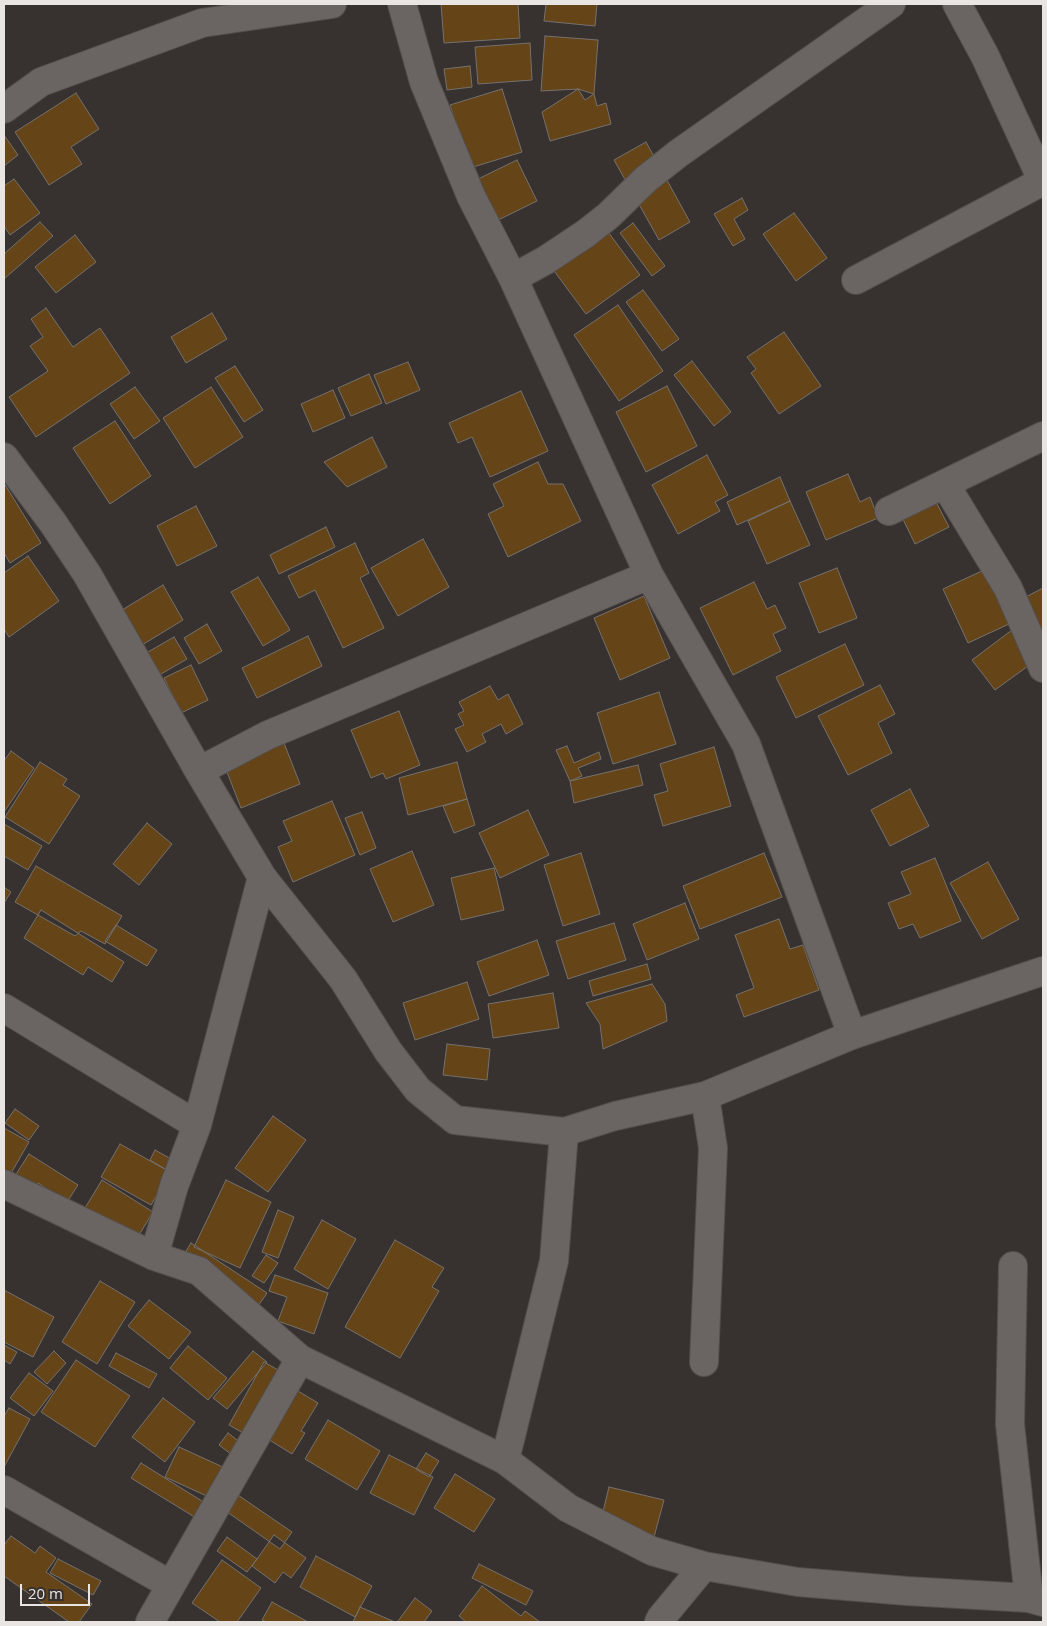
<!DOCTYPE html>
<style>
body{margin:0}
#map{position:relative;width:1047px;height:1626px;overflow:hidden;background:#373230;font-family:"Open Sans",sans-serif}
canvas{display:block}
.frame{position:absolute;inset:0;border:5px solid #e8e5e3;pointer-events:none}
.scale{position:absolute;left:20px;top:1584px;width:70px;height:22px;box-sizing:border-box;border:2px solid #e8e5e3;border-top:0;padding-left:6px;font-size:15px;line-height:18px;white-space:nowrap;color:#e8e5e3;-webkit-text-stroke:4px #373230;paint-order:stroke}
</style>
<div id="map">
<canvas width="1047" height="1626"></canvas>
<div class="frame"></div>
<div class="scale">20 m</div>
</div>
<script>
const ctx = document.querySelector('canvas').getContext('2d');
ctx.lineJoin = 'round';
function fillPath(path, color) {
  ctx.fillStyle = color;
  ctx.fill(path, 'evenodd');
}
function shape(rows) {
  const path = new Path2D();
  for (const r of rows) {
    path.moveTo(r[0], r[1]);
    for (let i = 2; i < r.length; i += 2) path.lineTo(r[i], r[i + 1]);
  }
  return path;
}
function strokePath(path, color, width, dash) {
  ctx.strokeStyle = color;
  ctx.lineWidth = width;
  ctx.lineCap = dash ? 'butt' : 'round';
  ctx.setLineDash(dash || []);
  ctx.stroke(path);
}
const building = shape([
 [441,4,518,4,520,38,444,43,441,4],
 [546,4,597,4,595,26,544,21,546,4],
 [545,36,598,40,594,94,578,89,541,91,545,36],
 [530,43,532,80,478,84,475,47,530,43],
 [470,66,472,87,447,90,444,69,470,66],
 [502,89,522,152,470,168,450,105,502,89],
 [578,89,585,100,594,94,597,106,606,103,611,124,550,141,542,112,578,89],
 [76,93,99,129,71,147,82,164,49,185,15,132,76,93],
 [4,135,18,155,4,166,4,135],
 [646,142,690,222,659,240,614,160,646,142],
 [517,160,537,201,494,222,474,181,517,160],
 [14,179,40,213,10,235,4,226,4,186,14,179],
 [742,198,748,210,734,219,745,239,733,246,714,214,742,198],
 [794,213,827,258,796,281,763,234,794,213],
 [600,221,640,275,586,314,546,260,600,221],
 [40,222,53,236,4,279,4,254,40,222],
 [633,223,665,266,652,276,620,233,633,223],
 [75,235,96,262,56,293,35,267,75,235],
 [643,290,679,339,662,351,626,302,643,290],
 [618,305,663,371,619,401,574,335,618,305],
 [46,308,73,347,100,328,130,373,36,437,9,397,48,371,30,346,43,337,31,319,46,308],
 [212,313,227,339,186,363,171,337,212,313],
 [784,332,821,386,779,414,751,373,756,369,747,357,784,332],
 [692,361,731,412,714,426,674,375,692,361],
 [408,362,420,390,386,404,374,375,408,362],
 [235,366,263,410,244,422,215,378,235,366],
 [369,374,382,403,351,416,338,388,369,374],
 [667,386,697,446,646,472,616,412,667,386],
 [135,387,160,421,134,439,110,404,135,387],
 [211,387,243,437,195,468,163,418,211,387],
 [333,390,345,418,313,432,301,404,333,390],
 [521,391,548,451,490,477,472,437,458,443,449,423,521,391],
 [115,421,151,476,110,504,73,448,115,421],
 [372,437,387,467,347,487,324,462,372,437],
 [707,455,728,495,715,502,720,511,678,534,652,485,707,455],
 [538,462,548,484,563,484,581,521,508,557,488,514,504,506,493,484,538,462],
 [848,474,860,502,870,497,878,518,826,540,806,492,848,474],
 [780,477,790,501,737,525,727,502,780,477],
 [4,483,41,543,10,563,4,553,4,483],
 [932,494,949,527,915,544,899,511,932,494],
 [790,501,810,545,767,564,748,521,790,501],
 [196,506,217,546,177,566,157,526,196,506],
 [326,527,335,547,279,574,270,555,326,527],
 [423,539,449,587,398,616,371,568,423,539],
 [355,543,369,573,360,578,384,628,343,648,315,590,299,598,288,576,355,543],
 [28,556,59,601,9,637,4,629,4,573,28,556],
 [837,568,857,618,819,633,799,583,837,568],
 [984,570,1009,624,968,643,943,589,984,570],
 [258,577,290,630,263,646,231,592,258,577],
 [754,582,767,609,775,605,786,628,773,634,781,651,733,675,700,608,754,582],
 [163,585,183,620,142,645,122,610,163,585],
 [1043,588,1043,640,1022,599,1043,588],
 [644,596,670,658,620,680,594,618,644,596],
 [207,624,222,651,199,664,184,638,207,624],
 [1012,630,1035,661,995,690,972,660,1012,630],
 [308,636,322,666,257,698,242,668,308,636],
 [174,637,187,659,154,678,141,656,174,637],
 [845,644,864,685,796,718,776,677,845,644],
 [191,665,208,700,181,713,164,678,191,665],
 [880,685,895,714,878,723,892,753,848,775,818,716,880,685],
 [490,686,498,700,508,694,523,724,506,734,501,724,482,734,486,742,467,752,455,729,464,725,458,714,464,711,459,702,490,686],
 [659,692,676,744,613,764,597,713,659,692],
 [399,711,420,765,386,779,383,773,371,778,351,730,399,711],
 [284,743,300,784,241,808,225,767,284,743],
 [567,746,574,763,599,752,601,759,578,768,582,776,570,781,556,750,567,746],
 [714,747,731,806,663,826,654,795,668,791,660,764,714,747],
 [11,751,34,768,4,812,4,761,11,751],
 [40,762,67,779,63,785,80,796,49,844,5,817,40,762],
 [457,762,467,799,408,815,399,778,457,762],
 [638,765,643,785,574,803,570,781,638,765],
 [910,789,929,826,890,846,871,810,910,789],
 [467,799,475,825,454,833,443,806,467,799],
 [332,801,355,855,293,882,278,847,292,841,283,821,332,801],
 [528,810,549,855,500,878,479,833,528,810],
 [362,812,376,848,360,855,345,818,362,812],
 [147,823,172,844,139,885,113,864,147,823],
 [4,824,42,846,28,870,4,856,4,824],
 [412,851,434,905,393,922,370,869,412,851],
 [581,853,600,914,563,926,544,865,581,853],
 [764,853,782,897,700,929,683,886,764,853],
 [935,858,961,921,920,938,913,924,899,929,888,903,911,894,901,872,935,858],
 [988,862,1019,919,982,939,950,883,988,862],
 [36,866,122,916,105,944,81,931,75,936,15,902,36,866],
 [494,868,504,910,461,920,451,878,494,868],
 [4,887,11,892,4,903,4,887],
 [685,903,699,939,647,960,633,924,685,903],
 [41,910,124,962,112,982,88,967,83,975,24,938,41,910],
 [779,919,790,949,803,945,819,990,744,1017,736,995,754,988,735,935,779,919],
 [614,923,626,960,568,979,556,941,614,923],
 [116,925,157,950,147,966,105,941,116,925],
 [537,940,549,975,489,996,477,962,537,940],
 [647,964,651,979,593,996,589,981,647,964],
 [467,982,479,1019,415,1040,403,1003,467,982],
 [652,984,665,1004,667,1021,603,1049,600,1024,586,1003,652,984],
 [553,993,559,1028,493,1038,488,1004,553,993],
 [447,1044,490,1049,487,1080,443,1075,447,1044],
 [15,1109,39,1126,29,1140,5,1123,15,1109],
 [273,1116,306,1140,268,1192,235,1168,273,1116],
 [4,1128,29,1142,6,1182,4,1180,4,1128],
 [120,1144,170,1172,151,1205,101,1177,120,1144],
 [155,1150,173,1160,167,1170,150,1160,155,1150],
 [29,1154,78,1185,67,1202,38,1183,31,1195,11,1182,29,1154],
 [102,1180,153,1212,133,1245,82,1213,102,1180],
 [226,1180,271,1202,240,1268,194,1247,226,1180],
 [278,1210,294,1217,278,1258,262,1252,278,1210],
 [322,1220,356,1239,328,1289,294,1269,322,1220],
 [395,1240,444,1268,432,1287,439,1291,400,1358,345,1327,395,1240],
 [191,1243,267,1293,256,1309,181,1259,191,1243],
 [266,1255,278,1263,264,1283,252,1276,266,1255],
 [275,1275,328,1293,314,1334,278,1321,287,1297,269,1291,275,1275],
 [100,1281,135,1302,97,1364,62,1342,100,1281],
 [4,1290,54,1317,33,1357,4,1342,4,1290],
 [149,1300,191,1332,169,1359,128,1326,149,1300],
 [4,1345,17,1352,10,1364,4,1360,4,1345],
 [188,1346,227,1378,208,1400,170,1368,188,1346],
 [54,1351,66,1363,47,1384,34,1372,54,1351],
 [253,1351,267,1362,227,1409,213,1398,253,1351],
 [116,1353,157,1374,149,1388,109,1366,116,1353],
 [76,1360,130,1396,95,1447,41,1412,76,1360],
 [264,1362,280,1371,245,1434,229,1425,264,1362],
 [29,1373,53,1391,34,1416,10,1398,29,1373],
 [298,1391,318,1403,301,1431,305,1433,292,1454,268,1439,298,1391],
 [163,1398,195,1422,165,1462,132,1437,163,1398],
 [9,1408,30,1419,4,1467,4,1416,9,1408],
 [328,1420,380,1451,357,1490,305,1459,328,1420],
 [228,1433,245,1446,236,1458,219,1445,228,1433],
 [179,1447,225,1468,211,1498,165,1477,179,1447],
 [426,1453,439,1461,429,1477,416,1469,426,1453],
 [389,1455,433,1477,414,1515,370,1493,389,1455],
 [141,1463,205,1503,196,1518,131,1478,141,1463],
 [455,1474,495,1499,474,1532,434,1508,455,1474],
 [609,1487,664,1500,654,1537,600,1524,609,1487],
 [235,1493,292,1532,280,1549,223,1509,235,1493],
 [274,1535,306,1558,291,1578,283,1572,275,1583,252,1566,274,1535],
 [11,1536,35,1553,40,1546,56,1558,46,1572,92,1604,79,1622,69,1622,4,1576,4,1545,11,1536],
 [227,1537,257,1559,247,1572,217,1551,227,1537],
 [316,1556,372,1586,355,1617,300,1587,316,1556],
 [58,1559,101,1581,93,1595,50,1573,58,1559],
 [222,1560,261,1588,237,1622,220,1622,192,1603,222,1560],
 [479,1564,533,1591,526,1605,472,1578,479,1564],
 [482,1586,521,1616,525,1611,540,1622,466,1622,459,1616,482,1586],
 [415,1598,432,1611,424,1622,400,1622,398,1621,415,1598],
 [272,1602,308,1622,266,1622,262,1620,272,1602],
 [360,1607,395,1622,353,1622,360,1607]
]);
fillPath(building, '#654417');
strokePath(building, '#75716d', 1);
const minor = shape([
 [402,4,424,82,471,196,513,278,649,575,746,744,852,1035],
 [957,4,985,56,1043,182],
 [4,109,41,82,202,23,332,4],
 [513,278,546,260,585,234,608,216,646,179,679,153,891,4],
 [856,280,1043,181],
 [4,457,53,523,87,574,199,771,262,877,343,979,388,1051,418,1090,455,1120,564,1132,615,1116,705,1096,852,1035,1043,971],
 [945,484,1008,588,1043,668],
 [889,511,1043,436],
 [199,771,268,735,649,575],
 [262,877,197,1125,174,1186,154,1256,199,1271,300,1359,505,1460,568,1508,652,1551,704,1566,798,1582,907,1591,1029,1598,1043,1602],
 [4,1008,197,1125],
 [4,1184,154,1256],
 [1013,1266,1010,1424,1029,1598],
 [704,1362,713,1148,705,1096],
 [505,1460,554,1261,564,1132],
 [4,1490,171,1585],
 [150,1622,300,1359],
 [659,1622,661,1618,704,1566]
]);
strokePath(minor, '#534f4d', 30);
strokePath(minor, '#6a6562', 28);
</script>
